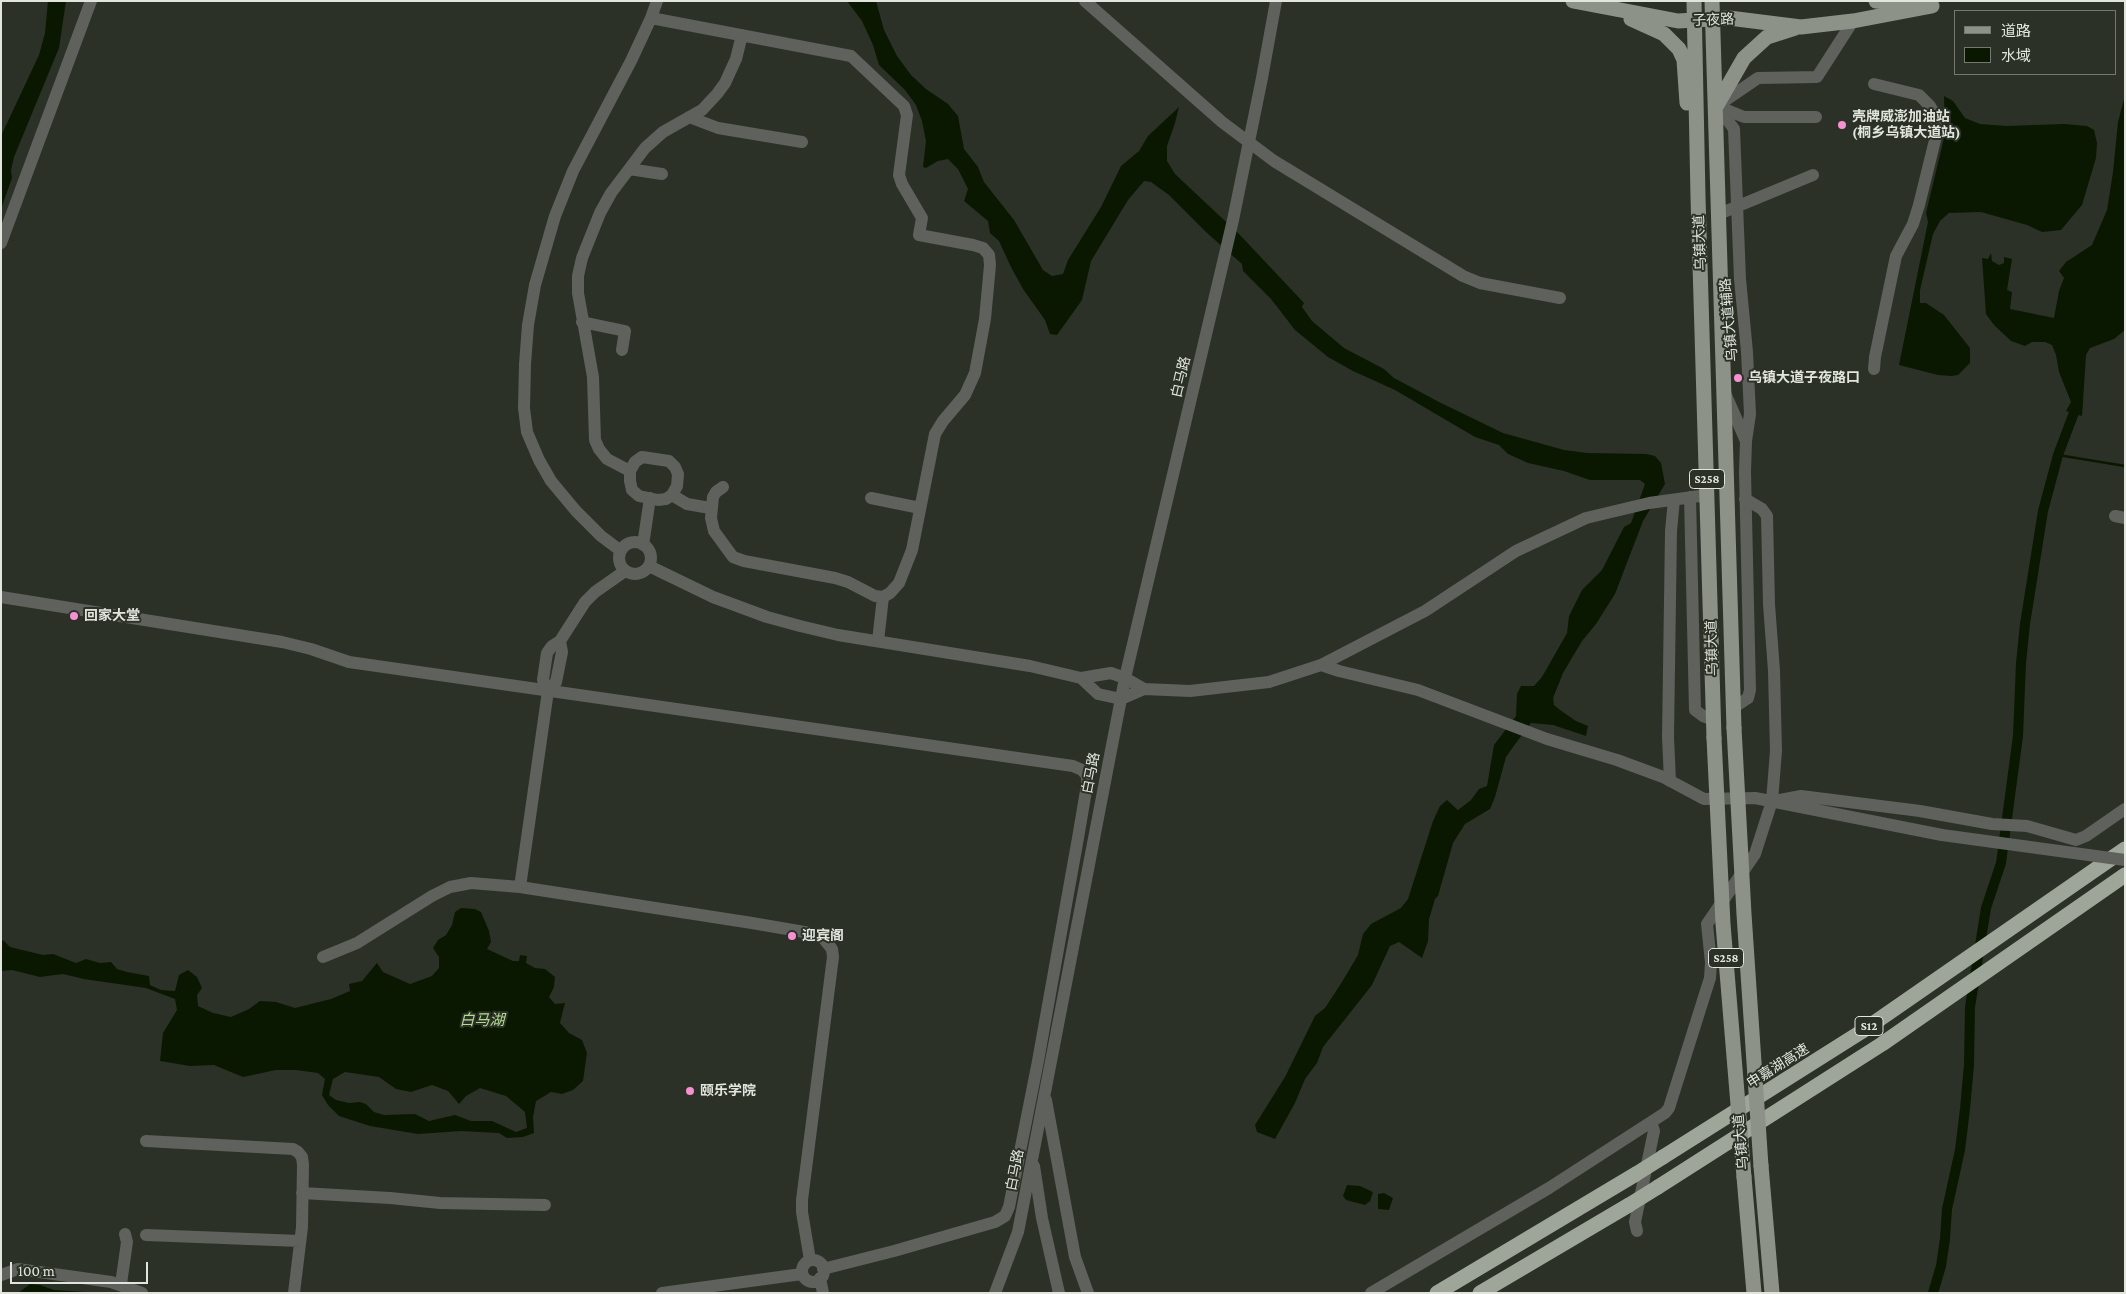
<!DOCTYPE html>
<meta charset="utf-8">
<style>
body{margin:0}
#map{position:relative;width:2126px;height:1294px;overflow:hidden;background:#2b3127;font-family:"Crimson Pro","Noto Sans SC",serif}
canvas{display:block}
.frame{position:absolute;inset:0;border:2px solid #e1e5de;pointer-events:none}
.legend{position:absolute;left:1954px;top:10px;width:162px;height:65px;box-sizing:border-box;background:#2b3127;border:1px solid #747970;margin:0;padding:6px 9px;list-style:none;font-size:15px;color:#e1e5de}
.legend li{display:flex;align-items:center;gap:10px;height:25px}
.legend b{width:25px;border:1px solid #747970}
.scale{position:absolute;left:10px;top:1262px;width:138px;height:22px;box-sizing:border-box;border:2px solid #e1e5de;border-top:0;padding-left:6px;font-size:15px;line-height:18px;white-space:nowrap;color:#e1e5de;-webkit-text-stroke:4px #2b3127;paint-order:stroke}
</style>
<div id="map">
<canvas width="2126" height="1294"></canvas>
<div class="frame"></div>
<ul class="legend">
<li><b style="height:6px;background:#8c9288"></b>道路</li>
<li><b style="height:14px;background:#0b1801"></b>水域</li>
</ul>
<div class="scale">100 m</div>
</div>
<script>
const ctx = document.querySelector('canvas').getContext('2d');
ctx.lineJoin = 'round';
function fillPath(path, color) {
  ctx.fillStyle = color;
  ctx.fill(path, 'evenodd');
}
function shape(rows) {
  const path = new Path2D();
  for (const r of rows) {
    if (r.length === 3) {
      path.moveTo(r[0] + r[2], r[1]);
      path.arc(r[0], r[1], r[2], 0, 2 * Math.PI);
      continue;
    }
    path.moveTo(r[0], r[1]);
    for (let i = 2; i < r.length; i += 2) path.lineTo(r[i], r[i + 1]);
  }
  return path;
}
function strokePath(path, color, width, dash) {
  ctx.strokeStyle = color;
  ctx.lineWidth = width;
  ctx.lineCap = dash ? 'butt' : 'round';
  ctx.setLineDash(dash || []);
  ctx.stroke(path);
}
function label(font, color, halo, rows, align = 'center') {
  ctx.font = font + ' "Crimson Pro","Noto Sans SC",serif';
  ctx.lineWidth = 4;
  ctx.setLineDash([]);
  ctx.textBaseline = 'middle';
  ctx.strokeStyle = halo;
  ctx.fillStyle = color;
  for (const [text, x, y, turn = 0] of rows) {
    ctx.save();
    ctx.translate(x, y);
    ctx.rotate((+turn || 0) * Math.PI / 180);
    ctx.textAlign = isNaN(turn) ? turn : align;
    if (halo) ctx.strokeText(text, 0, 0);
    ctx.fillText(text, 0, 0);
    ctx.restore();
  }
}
fillPath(shape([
 [48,1,66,1,59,48,14,157,11,170,12,178,1,209,1,136,39,55,45,33],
 [847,1,876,1,884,30,897,56,911,75,926,89,948,104,958,116,964,149,978,167,984,182,1014,220,1043,270,1052,276,1063,274,1068,260,1101,207,1121,166,1139,151,1148,136,1179,107,1175,123,1167,146,1167,161,1175,174,1240,235,1304,303,1302,307,1312,321,1344,348,1384,369,1394,378,1439,402,1503,433,1564,450,1587,453,1646,454,1655,456,1661,463,1665,484,1643,521,1615,594,1596,624,1582,641,1563,673,1553,698,1554,705,1560,710,1576,721,1588,726,1586,736,1553,725,1531,723,1513,747,1506,757,1495,797,1490,809,1465,824,1453,843,1438,896,1435,899,1429,919,1428,941,1422,958,1399,942,1390,946,1372,985,1323,1047,1317,1063,1305,1079,1295,1103,1275,1139,1257,1132,1255,1125,1285,1077,1315,1016,1325,1008,1342,982,1358,955,1363,934,1371,924,1401,908,1408,899,1433,821,1440,806,1447,800,1458,810,1471,800,1479,789,1487,786,1494,745,1516,716,1517,694,1521,686,1534,686,1542,677,1567,633,1569,616,1582,590,1602,570,1624,527,1631,523,1645,484,1640,480,1590,480,1564,471,1528,463,1508,454,1499,445,1475,437,1395,390,1353,371,1328,357,1295,330,1271,299,1243,271,1242,264,1207,233,1169,195,1151,182,1144,181,1128,200,1091,261,1082,300,1057,335,1050,334,1045,320,1023,289,1011,267,999,241,990,233,988,221,964,201,968,189,958,169,948,159,938,161,926,168,923,167,926,141,922,121,916,105,905,90,879,65,873,45,862,21],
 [2125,95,2125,330,2114,339,2090,348,2086,355,2082,416,2066,411,2071,402,2059,372,2056,355,2052,345,2045,342,2032,342,2025,346,2011,341,1994,325,1986,314,1982,258,1988,259,1991,253,1992,261,1999,265,2004,263,2004,257,2012,259,2007,290,2012,292,2010,309,2054,318,2059,291,2064,278,2059,271,2066,262,2092,245,2107,210,2113,172,2118,122],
 [1944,96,1953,101,1965,118,1980,124,2007,126,2064,124,2087,126,2094,130,2097,143,2096,158,2082,205,2061,230,2042,232,2027,225,1981,212,1949,213,1940,221,1933,234,1920,290,1920,303,1926,303,1944,315,1970,348,1970,363,1958,375,1951,376,1938,375,1899,365,1928,222,1926,213,1945,134],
 [461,908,475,909,481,912,489,931,491,942,487,949,513,961,519,961,520,955,527,956,526,963,535,968,545,969,555,977,554,987,549,997,555,1004,565,1003,560,1023,569,1033,582,1040,587,1053,583,1081,573,1090,562,1094,551,1092,536,1101,533,1117,534,1133,523,1137,507,1138,499,1133,461,1131,418,1134,370,1126,339,1116,328,1105,322,1095,325,1079,318,1073,296,1070,276,1070,243,1077,214,1065,190,1066,160,1061,163,1033,177,1010,175,999,146,988,84,979,63,974,40,977,12,970,1,971,1,942,3,940,10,947,43,955,53,954,76,963,86,959,100,963,111,962,117,969,127,972,149,976,150,985,161,990,175,991,179,975,188,970,197,977,202,988,197,995,198,1006,213,1013,231,1017,249,1009,260,1001,276,1002,295,1008,331,999,350,991,349,984,362,981,377,963,383,972,410,984,432,976,439,968,439,957,433,948,438,940,446,935,452,925,455,912],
 [345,1072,379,1077,396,1089,411,1092,432,1085,448,1091,459,1104,466,1096,480,1088,506,1096,525,1112,527,1128,516,1132,492,1121,471,1121,455,1115,429,1121,415,1114,384,1115,374,1112,366,1104,360,1102,349,1103,336,1100,329,1095,333,1079],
 [1347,1185,1360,1186,1373,1192,1370,1201,1365,1205,1346,1200,1343,1196],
 [1384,1193,1393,1198,1389,1210,1378,1209,1378,1194],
 [30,1284,40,1285,54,1290,101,1293,18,1293]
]), '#0b1801');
strokePath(shape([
 [2058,455,2125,466]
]), '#0b1801', 2.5);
strokePath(shape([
 [1933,1293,1941,1266,1945,1239,1947,1209,1960,1150,1965,1109,1969,1065,1970,1007,1986,908,2001,863,2018,736,2021,663,2025,624,2043,511,2058,455,2078,402]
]), '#0b1801', 10);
strokePath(shape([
 [1085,1,1222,122,1274,161,1463,276,1480,283,1560,298],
 [651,18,851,56,904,106,907,115,899,175,902,184,922,218,919,235,973,245,983,248,989,255,990,265,985,319,975,373,965,395,943,421,935,434,912,550,899,583,890,593,883,597,875,596,848,582,835,578,744,561,733,557,714,531,711,518,713,497,716,492,723,487],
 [1717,106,1734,129,1740,279,1747,352,1750,414,1746,441,1745,472,1750,690,1748,698,1733,708],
 [1717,106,1758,78,1817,77,1853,21],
 [1717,106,1744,117,1816,117],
 [689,117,718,128,802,142],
 [629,169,662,174],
 [1719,214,1813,175],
 [1,243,91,1],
 [582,322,625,331,622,350],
 [1874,369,1875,357,1896,256,1913,224,1919,205,1937,132,1936,116,1930,106,1919,95,1874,84],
 [1725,393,1746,441],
 [642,457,669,461,675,467,678,474,677,486,672,495,666,499,658,500,639,496,632,490,630,481,630,471,635,462,642,457],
 [630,471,607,459,599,449,595,440,593,377,578,293,578,276,582,258,600,213,611,193,645,148,663,132,702,110,717,94,725,83,736,59,742,35],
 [672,495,687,504,710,508],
 [1690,497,1695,710,1703,716,1714,720],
 [871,498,920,508],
 [2115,516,2125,518],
 [635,558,16],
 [643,545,650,498],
 [621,551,601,536,576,511,551,481,539,460,527,432,524,408,525,364,528,325,535,285,555,216,573,171,631,61,651,18,657,1],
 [649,566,713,597,767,617,800,626,838,635,1030,666,1081,678,1111,673,1125,678,1144,689],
 [1,597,282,642,311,649,349,662,1073,766,1082,770,1087,776,1087,785,1078,838,1038,1061,1009,1207,1005,1216,995,1222,894,1251,823,1269],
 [878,641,883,597],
 [1321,665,1339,671,1418,690,1547,739,1617,760,1663,777,1704,799,1755,798,1942,835],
 [1081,678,1098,694,1121,699,1144,689,1190,691,1269,682,1321,665,1425,611,1516,551,1586,518,1649,503,1707,495],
 [548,691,543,680,547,653,552,646,560,641,585,602,595,592,625,571],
 [1670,781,1668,737,1671,531,1674,500],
 [1780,800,1801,796,1920,811,1992,824,2027,826,2076,840,2086,836,2125,809],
 [520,887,548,691,556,682,562,652,560,641],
 [323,957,357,943,432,896,450,887,471,883,520,887,752,923,816,934,823,938,832,949,833,957,802,1200,802,1212,810,1260],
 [1046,1100,1075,1257,1088,1293],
 [146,1141,293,1149,298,1152,302,1157,303,1165,302,1227,294,1293],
 [1034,1166,1042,1218,1059,1293],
 [302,1193,390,1198,440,1203,545,1205],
 [1637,1231,1635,1222,1654,1131,1651,1122],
 [146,1235,300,1241],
 [813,1271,11],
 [1,1275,18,1269,25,1270,111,1282,142,1293],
 [820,1278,823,1293],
 [121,1284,127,1242,125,1234],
 [662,1293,802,1274],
 [995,1293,1018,1232,1125,678,1233,220,1262,78,1276,1],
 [1371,1293,1549,1188,1665,1113,1669,1108,1710,978,1711,963,1707,924,1755,854,1772,801,1776,751,1774,671,1769,604,1767,516,1762,509,1745,499]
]), '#5e615c', 12);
strokePath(shape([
 [1573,1,1678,21,1729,18,1801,27,1853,21,1932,6],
 [1694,1,1698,197,1714,738],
 [1712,1,1734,728],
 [1876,1,1913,5],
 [1631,19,1664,34,1679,49,1684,60,1687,103],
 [1717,105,1744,58,1767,37,1795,28],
 [1761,1166,1772,1293],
 [1744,1177,1754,1293]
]), '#8c9288', 15);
strokePath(shape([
 [1663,1157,1861,1032,2125,849],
 [1658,1187,1882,1044,2125,875],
 [1437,1293,1636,1174],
 [1480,1293,1629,1205]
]), '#9ea699', 15);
strokePath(shape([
 [1942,835,2125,860]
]), '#5e615c', 12);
strokePath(shape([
 [1734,728,1744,914,1761,1166],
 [1714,738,1723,924,1744,1177]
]), '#8c9288', 15);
strokePath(shape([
 [1636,1174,1663,1157],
 [1629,1205,1658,1187]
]), '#9ea699', 15);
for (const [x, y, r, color] of [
 [1842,125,5,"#f590d1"],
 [1738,378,5,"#f590d1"],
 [74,616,5,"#f590d1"],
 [792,936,5,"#f590d1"],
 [690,1091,5,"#f590d1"]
]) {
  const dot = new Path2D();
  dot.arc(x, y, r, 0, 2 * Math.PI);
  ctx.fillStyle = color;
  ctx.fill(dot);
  strokePath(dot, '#2b3127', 2);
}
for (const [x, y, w] of [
 [1707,479,35],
 [1726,958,35],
 [1869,1026,28]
]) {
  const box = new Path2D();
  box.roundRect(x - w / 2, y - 9.5, w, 19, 4);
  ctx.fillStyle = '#2b3127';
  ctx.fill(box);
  strokePath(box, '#e1e5de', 1);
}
label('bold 12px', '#e1e5de', null, [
 ["S258",1707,479],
 ["S258",1726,958],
 ["S12",1869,1026]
]);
label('14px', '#e1e5de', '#2b3127', [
 ["子夜路",1713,20,-2],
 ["乌镇大道",1700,243,-92],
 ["乌镇大道辅路",1729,320,-95],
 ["白马路",1181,377,-77],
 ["乌镇大道",1712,648,-91],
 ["白马路",1091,773,-79],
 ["申嘉湖高速",1778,1066,-32],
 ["乌镇大道",1741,1142,-95],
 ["白马路",1015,1170,-79]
]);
label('bold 14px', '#e1e5de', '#2b3127', [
 ["壳牌威澎加油站",1852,117],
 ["(桐乡乌镇大道站)",1852,133],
 ["乌镇大道子夜路口",1748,378],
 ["回家大堂",84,616],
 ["迎宾阁",802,936],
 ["颐乐学院",700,1091]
], 'left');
label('italic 15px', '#b1dc8f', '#2b3127', [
 ["白马湖",482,1020]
]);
</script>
